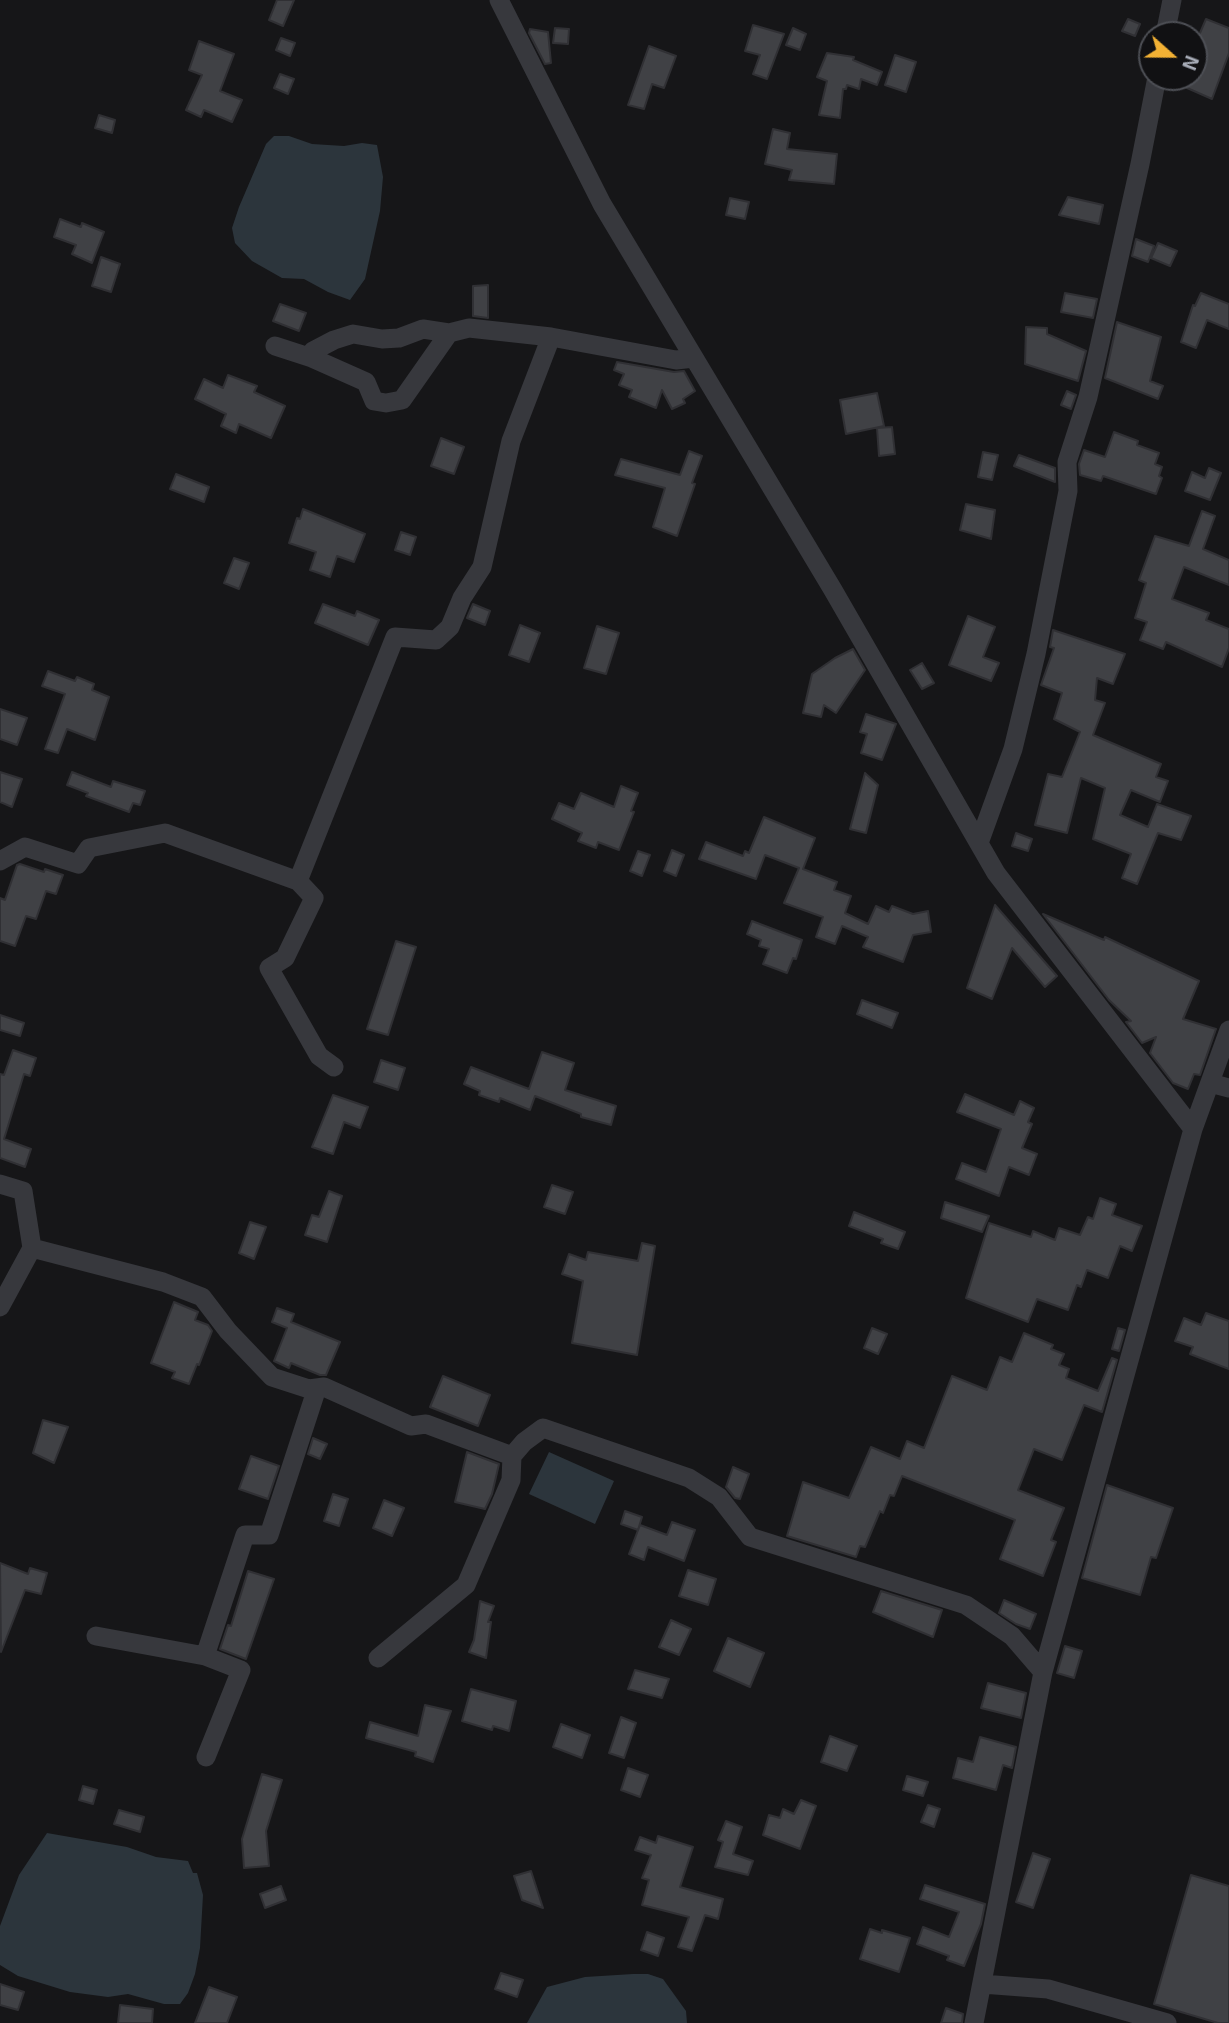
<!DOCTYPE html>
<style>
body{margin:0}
#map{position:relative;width:1229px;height:2023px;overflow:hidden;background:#161618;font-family:"Exo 2",sans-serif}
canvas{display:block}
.north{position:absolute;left:1138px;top:21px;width:70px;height:70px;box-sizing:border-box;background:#111113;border:2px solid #4d4f55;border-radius:50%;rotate:111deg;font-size:19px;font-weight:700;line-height:28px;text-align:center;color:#a8adb8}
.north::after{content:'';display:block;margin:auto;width:24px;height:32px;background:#f2b134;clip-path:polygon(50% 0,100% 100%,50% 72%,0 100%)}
</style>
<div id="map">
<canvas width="1229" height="2023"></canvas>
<div class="north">N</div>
</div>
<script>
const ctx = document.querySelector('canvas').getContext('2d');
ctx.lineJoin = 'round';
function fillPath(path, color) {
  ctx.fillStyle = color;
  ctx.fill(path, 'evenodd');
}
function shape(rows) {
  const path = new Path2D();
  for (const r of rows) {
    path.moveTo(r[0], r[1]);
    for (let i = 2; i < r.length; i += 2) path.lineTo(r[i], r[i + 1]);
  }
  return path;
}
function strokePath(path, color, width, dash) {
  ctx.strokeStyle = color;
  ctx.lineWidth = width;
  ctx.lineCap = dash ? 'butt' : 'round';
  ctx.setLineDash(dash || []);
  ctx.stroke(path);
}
fillPath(shape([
 [274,136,289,136,312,144,344,146,362,143,377,145,383,177,380,211,365,279,350,300,328,292,304,279,282,278,252,261,235,243,232,228,239,207,266,144],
 [549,1452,614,1481,595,1524,529,1494],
 [47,1833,127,1847,156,1857,188,1861,193,1873,197,1873,203,1895,200,1948,195,1974,188,1993,180,2004,164,2004,128,1994,108,1997,70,1992,18,1976,0,1965,0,1926,19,1875],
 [633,1974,648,1974,663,1979,686,2011,687,2023,527,2023,547,1987,585,1977]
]), '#2c353c');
const building = shape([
 [277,0,294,0,283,26,269,20,277,0],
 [1128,19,1140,24,1135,36,1122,31,1128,19],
 [1206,19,1229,28,1229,53,1212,99,1169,80,1169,77,1194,77,1194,47,1206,19],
 [753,25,784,34,767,79,753,74,760,55,745,51,753,25],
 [555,28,569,29,568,44,553,43,555,28],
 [793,28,806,34,800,50,786,45,793,28],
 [530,29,548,32,551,63,545,64,529,33,530,29],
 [281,38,295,43,290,56,276,50,281,38],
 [199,41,234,54,220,91,242,100,232,122,204,110,201,117,186,110,202,75,189,70,199,41],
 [649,46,676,56,664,88,652,84,644,109,628,105,649,46],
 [827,53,854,57,853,60,882,72,877,85,861,79,859,89,847,85,846,89,843,89,840,118,819,115,827,81,817,77,827,53],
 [895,55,916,62,906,92,885,85,895,55],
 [280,74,294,79,288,94,274,88,280,74],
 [99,115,115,120,112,133,95,128,99,115],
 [773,129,790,133,787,149,837,154,834,184,789,180,792,170,765,164,773,129],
 [1068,197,1103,205,1099,224,1059,215,1068,197],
 [730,198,749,202,745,219,726,215,730,198],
 [60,219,81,227,82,223,104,232,92,263,72,254,76,245,54,237,60,219],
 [1136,239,1154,246,1148,262,1132,256,1136,239],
 [1158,243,1177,251,1170,266,1151,258,1158,243],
 [101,257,120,264,111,292,92,286,101,257],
 [488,285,488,318,473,316,473,286,488,285],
 [1065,293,1097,299,1093,318,1061,312,1065,293],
 [1201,293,1229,304,1229,329,1207,320,1196,348,1181,342,1193,305,1195,306,1201,293],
 [280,304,306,313,299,331,273,321,280,304],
 [1117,322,1161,337,1150,381,1163,386,1158,399,1105,378,1117,322],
 [1026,327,1047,328,1047,334,1086,351,1078,381,1025,364,1026,327],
 [617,362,674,372,684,371,695,391,683,399,685,403,672,409,662,390,656,408,629,397,632,390,619,385,624,374,614,370,617,362],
 [228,375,257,386,254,392,285,406,271,438,239,424,236,433,221,426,226,414,195,399,204,379,223,388,228,375],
 [1067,391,1076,395,1071,409,1061,405,1067,391],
 [877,393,884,426,846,434,840,400,877,393],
 [892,427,895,454,879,456,877,428,892,427],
 [1114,432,1138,441,1137,445,1159,453,1155,464,1162,467,1159,476,1162,478,1156,494,1103,476,1101,481,1080,475,1079,464,1084,450,1105,457,1114,432],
 [441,438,464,447,454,474,431,466,441,438],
 [689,451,702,456,692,483,695,484,677,536,653,527,665,488,615,475,621,459,680,475,689,451],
 [983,452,998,455,992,480,978,477,983,452],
 [1019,455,1055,468,1055,482,1014,466,1019,455],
 [1209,468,1221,473,1210,500,1185,491,1192,472,1205,478,1209,468],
 [176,474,209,487,204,502,170,489,176,474],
 [966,504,995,510,991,539,960,530,966,504],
 [303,509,365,534,354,562,337,556,330,577,310,570,316,552,289,543,297,518,300,519,303,509],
 [1202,511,1215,516,1203,549,1229,560,1229,585,1184,567,1172,599,1209,613,1206,620,1229,629,1229,648,1222,667,1166,642,1163,649,1140,640,1147,622,1135,618,1146,583,1139,580,1155,536,1189,546,1202,511],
 [401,532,416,537,410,555,395,550,401,532],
 [234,558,249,563,239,589,224,583,234,558],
 [323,604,355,616,357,611,379,620,368,645,315,623,323,604],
 [473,604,490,611,485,625,467,618,473,604],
 [968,616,995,627,983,657,999,663,991,681,949,665,968,616],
 [520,625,540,633,529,662,509,655,520,625],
 [597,626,619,633,606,674,584,668,597,626],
 [1053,630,1125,654,1113,684,1097,678,1095,700,1105,703,1093,735,1161,764,1156,777,1168,781,1160,802,1131,790,1120,815,1148,827,1157,804,1191,816,1181,840,1158,833,1137,884,1122,878,1131,854,1093,839,1105,788,1081,778,1067,833,1035,825,1048,774,1062,777,1080,732,1054,719,1062,693,1041,685,1054,648,1050,647,1053,630],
 [853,649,865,670,836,713,824,705,821,717,803,713,812,674,835,658,853,649],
 [922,663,934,683,922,689,910,670,922,663],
 [48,671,75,681,77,677,94,684,92,690,109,697,95,740,67,729,58,753,45,749,65,694,42,686,48,671],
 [0,709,27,718,17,745,0,739,0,709],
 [866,714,896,724,882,760,861,753,867,734,860,732,866,714],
 [0,772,22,779,12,807,0,802,0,772],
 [72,772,111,787,113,781,145,791,140,805,133,803,129,812,86,796,88,793,67,785,72,772],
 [865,773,878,785,866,833,850,829,865,773],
 [621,786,638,793,631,811,634,812,619,850,598,842,596,848,578,841,582,833,552,819,559,803,574,809,581,793,614,807,621,786],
 [764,817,815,838,803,869,837,882,834,890,851,896,845,913,868,924,876,906,889,912,892,906,913,914,928,911,931,932,913,935,903,962,863,947,868,937,842,926,835,944,816,937,823,917,784,903,799,868,765,855,756,879,699,859,706,842,743,856,745,851,749,853,764,817],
 [1016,833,1032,839,1028,851,1012,846,1016,833],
 [672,850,684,855,676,876,664,871,672,850],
 [638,851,650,855,642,876,630,871,638,851],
 [20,864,44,872,45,869,63,875,56,894,46,891,36,919,26,916,15,946,0,941,0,898,5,900,17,865,20,864],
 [995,905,1057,976,1045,987,1012,948,992,999,967,988,995,905],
 [1043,914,1104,940,1105,937,1199,981,1183,1019,1216,1029,1200,1075,1194,1074,1188,1089,1173,1083,1150,1053,1156,1037,1142,1043,1126,1022,1131,1021,1109,1000,1043,914],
 [752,921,802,940,796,959,793,958,787,973,763,964,769,949,759,946,761,940,747,934,752,921],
 [396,941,416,947,388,1035,367,1029,396,941],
 [862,1000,898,1013,892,1028,857,1014,862,1000],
 [0,1015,24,1023,20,1036,0,1030,0,1015],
 [13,1050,36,1058,30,1076,24,1074,4,1139,31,1149,25,1167,0,1158,0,1074,4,1075,13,1050],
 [542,1052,574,1063,565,1090,616,1106,611,1125,581,1117,581,1114,535,1096,530,1110,500,1098,499,1102,479,1095,480,1091,464,1084,471,1067,529,1089,542,1052],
 [381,1060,405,1068,398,1090,374,1082,381,1060],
 [965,1094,1014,1115,1020,1101,1034,1108,1028,1122,1032,1124,1022,1148,1037,1154,1029,1175,1009,1167,999,1196,956,1179,962,1163,986,1172,1001,1129,957,1112,965,1094],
 [333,1095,368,1107,360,1128,344,1122,333,1154,312,1147,333,1095],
 [552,1185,573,1192,565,1214,544,1207,552,1185],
 [329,1191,342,1196,327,1242,305,1235,312,1215,319,1217,329,1191],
 [1100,1198,1116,1204,1112,1215,1142,1226,1132,1251,1120,1246,1108,1278,1087,1270,1081,1287,1077,1285,1068,1310,1037,1299,1028,1322,966,1298,989,1223,1031,1237,1033,1231,1055,1240,1059,1228,1080,1235,1088,1217,1093,1219,1100,1198],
 [945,1202,989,1216,982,1232,941,1218,945,1202],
 [854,1212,905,1232,898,1249,881,1243,883,1239,849,1226,854,1212],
 [250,1222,266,1227,254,1259,239,1253,250,1222],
 [642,1243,655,1246,637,1355,572,1343,583,1281,562,1274,569,1254,586,1260,588,1252,638,1261,642,1243],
 [174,1302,198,1312,195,1320,208,1325,212,1331,199,1365,197,1364,189,1384,172,1378,175,1372,151,1363,174,1302],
 [277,1308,294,1314,291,1322,340,1342,326,1375,320,1375,291,1363,289,1368,274,1361,287,1328,272,1322,277,1308],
 [1206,1313,1229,1321,1229,1369,1190,1354,1193,1347,1175,1341,1184,1318,1201,1325,1206,1313],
 [872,1328,887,1334,878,1354,864,1348,872,1328],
 [1118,1328,1125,1330,1119,1351,1112,1349,1118,1328],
 [1024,1333,1053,1345,1051,1349,1064,1354,1059,1365,1069,1369,1066,1378,1098,1391,1112,1358,1117,1360,1102,1412,1084,1405,1062,1460,1034,1449,1018,1490,1064,1508,1051,1540,1056,1542,1043,1576,1000,1559,1015,1520,902,1476,894,1496,890,1495,883,1513,880,1511,865,1547,860,1546,856,1557,787,1536,803,1482,849,1498,871,1447,900,1459,907,1441,924,1448,952,1376,987,1390,1000,1357,1012,1362,1024,1333],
 [443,1376,490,1395,478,1426,430,1407,443,1376],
 [43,1420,68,1427,54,1463,33,1453,43,1420],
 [313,1438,327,1444,320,1459,308,1454,313,1438],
 [467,1452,499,1464,492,1494,485,1509,455,1502,467,1452],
 [251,1456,279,1466,268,1499,239,1489,251,1456],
 [733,1467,749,1474,740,1499,735,1498,726,1487,733,1467],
 [1107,1485,1173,1508,1156,1558,1151,1557,1140,1595,1082,1578,1107,1485],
 [333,1494,348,1499,339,1526,324,1521,333,1494],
 [384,1500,404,1508,392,1536,373,1528,384,1500],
 [625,1511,642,1517,638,1530,621,1524,625,1511],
 [672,1522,695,1530,684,1561,648,1547,644,1560,629,1554,640,1525,667,1535,672,1522],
 [0,1563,28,1574,30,1568,47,1573,41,1594,25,1590,1,1652,0,1563],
 [688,1570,716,1579,708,1605,679,1596,688,1570],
 [248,1571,274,1579,246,1659,220,1649,228,1625,231,1626,248,1571],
 [881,1591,942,1610,933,1637,873,1612,881,1591],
 [1004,1600,1036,1614,1030,1629,1016,1624,999,1613,1004,1600],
 [480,1601,494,1606,488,1622,491,1622,486,1658,469,1652,474,1640,480,1601],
 [671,1620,691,1629,679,1655,659,1647,671,1620],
 [728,1638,764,1653,750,1687,714,1671,728,1638],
 [1065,1646,1082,1651,1074,1678,1057,1673,1065,1646],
 [635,1670,669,1679,662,1698,628,1689,635,1670],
 [988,1683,1026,1693,1021,1718,981,1708,988,1683],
 [471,1689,516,1701,509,1731,493,1726,492,1730,462,1721,471,1689],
 [425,1705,451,1711,433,1762,415,1756,416,1752,366,1738,370,1722,418,1736,425,1705],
 [621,1717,636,1723,624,1758,609,1753,621,1717],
 [561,1724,590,1735,582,1758,553,1747,561,1724],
 [830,1736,857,1746,847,1771,821,1762,830,1736],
 [980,1737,1016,1747,1012,1768,1003,1765,996,1790,953,1778,958,1758,973,1762,980,1737],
 [628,1768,648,1775,640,1797,621,1790,628,1768],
 [262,1774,282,1780,266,1831,269,1866,244,1868,242,1839,262,1774],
 [907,1776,928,1782,923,1796,903,1790,907,1776],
 [83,1786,97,1790,93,1804,79,1800,83,1786],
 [801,1800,816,1806,800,1849,763,1835,769,1815,780,1818,783,1809,794,1814,801,1800],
 [928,1805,940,1809,934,1827,921,1822,928,1805],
 [119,1810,144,1817,140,1832,114,1824,119,1810],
 [726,1821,742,1827,733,1854,753,1861,748,1875,715,1867,723,1842,718,1840,726,1821],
 [658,1836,693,1847,680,1887,723,1899,718,1919,705,1915,692,1951,678,1947,689,1917,642,1905,649,1880,642,1878,651,1855,635,1850,640,1837,656,1843,658,1836],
 [1033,1853,1050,1859,1033,1908,1016,1902,1033,1853],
 [531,1871,543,1908,522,1900,514,1876,531,1871],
 [1191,1875,1229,1886,1229,2023,1218,2023,1154,2004,1191,1875],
 [925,1885,985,1904,981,1924,964,1966,947,1960,949,1956,917,1944,923,1927,949,1937,959,1912,920,1899,925,1885],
 [281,1886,286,1900,265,1908,260,1894,281,1886],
 [870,1929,882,1933,882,1930,910,1938,899,1972,860,1959,870,1929],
 [647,1932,664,1938,658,1956,641,1950,647,1932],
 [501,1973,523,1980,517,1997,495,1989,501,1973],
 [0,1984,24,1992,18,2010,0,2005,0,1984],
 [209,1987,237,1997,227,2023,195,2023,209,1987],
 [120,2005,153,2009,152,2023,118,2023,120,2005],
 [946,2008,963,2014,962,2023,941,2023,946,2008]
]);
fillPath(building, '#404145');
strokePath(building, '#303034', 2);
strokePath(shape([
 [499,0,602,204,833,590,996,873,1193,1129],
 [1165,35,1172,0],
 [275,346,312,358,366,382,374,401,386,403,402,400,449,333,469,328,551,337],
 [312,358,313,351,334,340,353,334,382,339,399,338,423,329,449,333],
 [979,843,1013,749,1036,654,1068,491,1067,462,1088,397,1140,164,1157,77],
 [0,861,25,847,78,864,89,848,165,833,298,881],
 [334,1067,319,1056,269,968,285,958,314,898,298,881,395,637,436,640,450,627,462,598,482,567,511,441,551,337,676,360,694,358],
 [1210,1083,1229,1088],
 [0,1184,23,1191,32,1248,163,1282,202,1297,228,1331,272,1377,309,1389,324,1387,411,1426,426,1424,512,1456,524,1442,543,1428,689,1478,719,1497,750,1537,966,1605,1012,1636,1043,1672],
 [0,1307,32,1248],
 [96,1636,205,1656],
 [378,1658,466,1585,511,1480,512,1456],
 [206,1757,241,1670,205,1656,245,1535,269,1535,317,1388],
 [982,1984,1048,1989,1167,2023],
 [974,2023,1043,1672,1193,1129,1229,1030]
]), '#37383d', 19);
</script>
